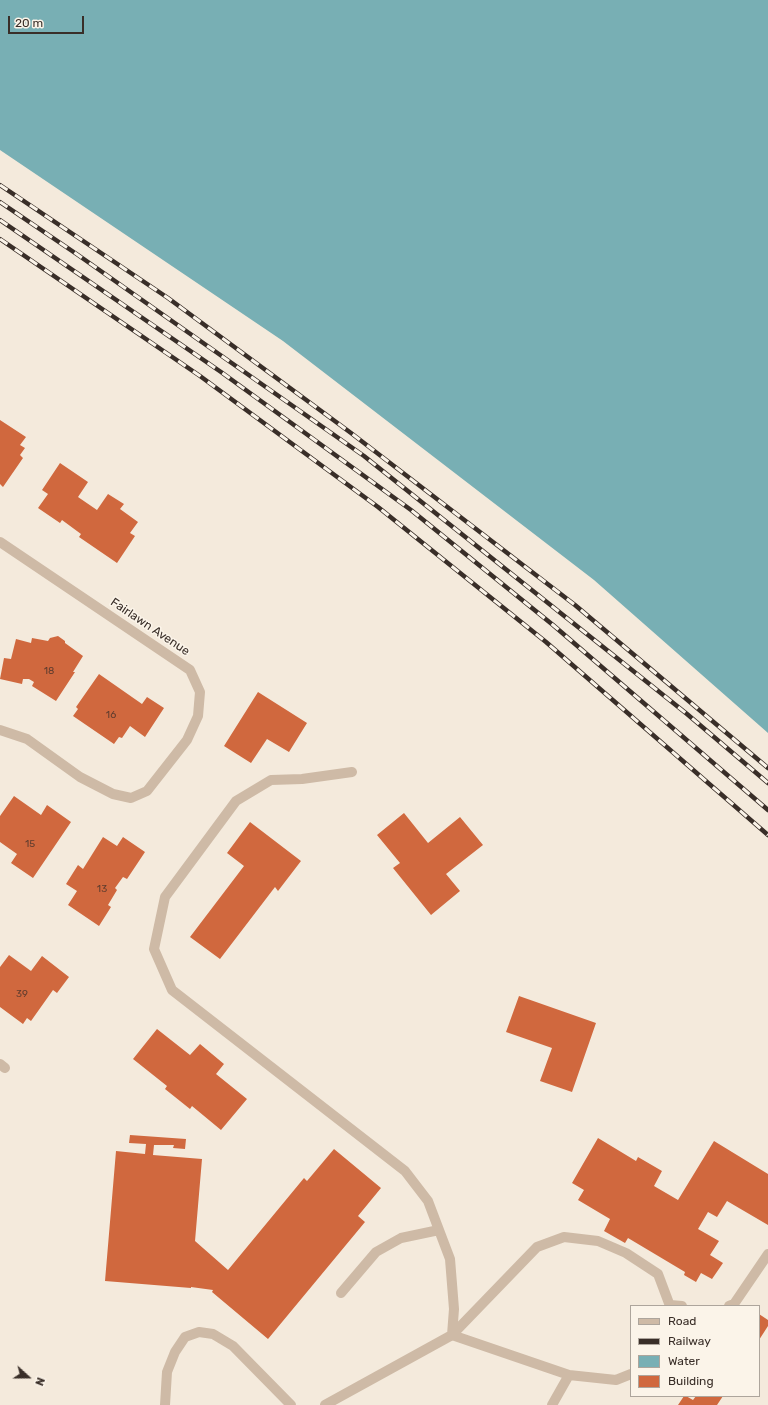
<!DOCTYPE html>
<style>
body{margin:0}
#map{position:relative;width:768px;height:1405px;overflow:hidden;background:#f4eadc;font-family:Rubik,sans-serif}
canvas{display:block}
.legend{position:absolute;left:630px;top:1305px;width:130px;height:92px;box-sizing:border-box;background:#fbf4e9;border:1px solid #ada59c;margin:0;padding:5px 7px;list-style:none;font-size:12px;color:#392e28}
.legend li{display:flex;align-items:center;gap:8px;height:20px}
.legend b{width:20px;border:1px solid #ada59c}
.north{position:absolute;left:8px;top:1357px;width:40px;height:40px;-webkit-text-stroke:3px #fbf4e9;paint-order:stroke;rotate:111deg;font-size:11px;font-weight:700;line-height:16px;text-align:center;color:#392e28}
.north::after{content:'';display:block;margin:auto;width:14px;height:18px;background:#392e28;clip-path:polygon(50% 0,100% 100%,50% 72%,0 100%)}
.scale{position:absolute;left:8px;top:16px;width:76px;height:18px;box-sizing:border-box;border:2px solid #392e28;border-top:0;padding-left:5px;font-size:12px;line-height:14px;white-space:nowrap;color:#392e28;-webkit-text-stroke:3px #fbf4e9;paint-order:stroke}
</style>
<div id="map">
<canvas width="768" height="1405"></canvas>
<ul class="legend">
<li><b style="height:5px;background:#cebaa6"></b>Road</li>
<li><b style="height:5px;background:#392e28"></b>Railway</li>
<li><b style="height:11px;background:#78afb4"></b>Water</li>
<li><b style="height:11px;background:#d0683e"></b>Building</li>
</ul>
<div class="north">N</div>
<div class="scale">20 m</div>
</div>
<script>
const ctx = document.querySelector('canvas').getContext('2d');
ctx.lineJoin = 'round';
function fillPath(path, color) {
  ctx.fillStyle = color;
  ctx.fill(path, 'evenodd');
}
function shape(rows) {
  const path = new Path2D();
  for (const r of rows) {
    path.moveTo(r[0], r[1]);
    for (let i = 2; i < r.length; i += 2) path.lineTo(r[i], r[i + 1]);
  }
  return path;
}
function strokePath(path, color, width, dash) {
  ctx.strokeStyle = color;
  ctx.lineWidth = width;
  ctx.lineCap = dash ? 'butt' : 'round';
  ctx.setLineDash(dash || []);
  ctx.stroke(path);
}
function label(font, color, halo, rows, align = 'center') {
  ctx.font = font + ' Rubik,sans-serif';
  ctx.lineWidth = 3;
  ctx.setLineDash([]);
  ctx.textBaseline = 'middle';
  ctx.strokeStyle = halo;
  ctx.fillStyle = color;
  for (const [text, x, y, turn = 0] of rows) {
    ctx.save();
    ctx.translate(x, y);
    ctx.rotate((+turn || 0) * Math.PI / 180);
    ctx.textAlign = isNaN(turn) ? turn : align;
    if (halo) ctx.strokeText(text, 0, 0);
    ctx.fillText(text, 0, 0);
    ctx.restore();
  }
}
fillPath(shape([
 [0,0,768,0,768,733,594,580,283,341,0,150]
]), '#78afb4');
fillPath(shape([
 [0,420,26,437,20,445,25,448,20,455,23,458,3,487,0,484],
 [60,463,88,482,78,497,97,510,108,494,124,504,120,509,138,522,130,533,135,536,117,563,79,537,81,534,62,520,60,523,38,508,48,494,42,490],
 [58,636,65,641,65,643,83,656,73,672,75,672,56,701,32,686,34,682,29,679,23,679,22,684,0,679,4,658,11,659,16,639,31,643,32,638,48,641,50,638],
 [99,674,142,704,147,697,164,708,145,737,130,726,122,738,119,737,114,744,73,716,78,709,76,707],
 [258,692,307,723,289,752,267,739,251,763,224,746],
 [14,796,41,815,47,805,71,822,33,878,11,863,17,854,0,842,0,816],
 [404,813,428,843,460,817,483,845,446,874,460,891,431,915,393,868,400,863,377,835],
 [250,822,301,861,278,891,275,887,220,959,190,937,244,866,227,853],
 [103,837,117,846,123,837,145,852,127,879,123,877,115,888,117,890,108,905,111,907,99,926,68,905,77,891,66,884,78,865,83,869],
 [9,955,31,971,42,956,69,977,57,993,53,990,31,1021,27,1018,23,1024,0,1007,0,967],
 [519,996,596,1023,572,1092,540,1081,552,1048,506,1032],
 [157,1029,190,1055,200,1044,224,1064,216,1074,247,1099,221,1130,192,1106,190,1109,165,1089,167,1086,133,1059],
 [130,1135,186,1139,185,1149,173,1148,174,1145,154,1145,153,1155,202,1159,195,1241,228,1270,304,1178,307,1181,334,1149,381,1188,358,1216,365,1222,268,1339,212,1292,213,1290,191,1287,191,1288,105,1281,116,1151,145,1154,146,1144,129,1143],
 [598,1138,636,1161,638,1157,662,1171,654,1186,678,1200,714,1141,768,1174,768,1225,727,1201,717,1217,708,1212,698,1229,719,1241,710,1255,723,1263,712,1279,701,1273,696,1282,684,1275,685,1272,628,1238,625,1243,604,1231,610,1219,578,1200,584,1190,572,1183],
 [759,1314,768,1320,768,1326,759,1340],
 [684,1396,686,1396,693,1400,696,1396,723,1396,717,1405,678,1405]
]), '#d0683e');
strokePath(shape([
 [341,1293,376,1252,401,1238,439,1230],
 [670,1305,682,1306],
 [729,1306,734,1304,768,1254],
 [631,1374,616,1380,569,1375,452,1335,537,1247,564,1237,598,1241,626,1253,658,1274,670,1306],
 [165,1405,167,1372,175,1352,185,1337,199,1332,213,1334,233,1346,291,1405],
 [325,1405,452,1335,454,1309,450,1259,428,1201,405,1171,172,990,154,949,165,897,236,801,271,780,302,779,352,772],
 [552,1405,569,1375]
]), '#cebaa6', 10);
strokePath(shape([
 [0,542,190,670,200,692,198,716,187,740,147,791,131,798,113,794,80,777,27,739,0,730],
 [0,1064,5,1068]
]), '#cebaa6', 10);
const rail = shape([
 [0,185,168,298,351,433,575,605,768,768],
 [0,202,78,255,364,456,687,714,768,783],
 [0,220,221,372,411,510,553,625,768,810],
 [0,239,200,376,378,507,546,642,768,835]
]);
strokePath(rail, '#392e28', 4.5);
strokePath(rail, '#fbf4e9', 3, [9]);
label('10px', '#5f3c2e', null, [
 ["18",49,671],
 ["16",111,715],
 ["15",30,844],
 ["13",102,889],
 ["39",22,994]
]);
label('12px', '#392e28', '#fbf4e9', [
 ["Fairlawn Avenue",150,627,34]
]);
</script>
